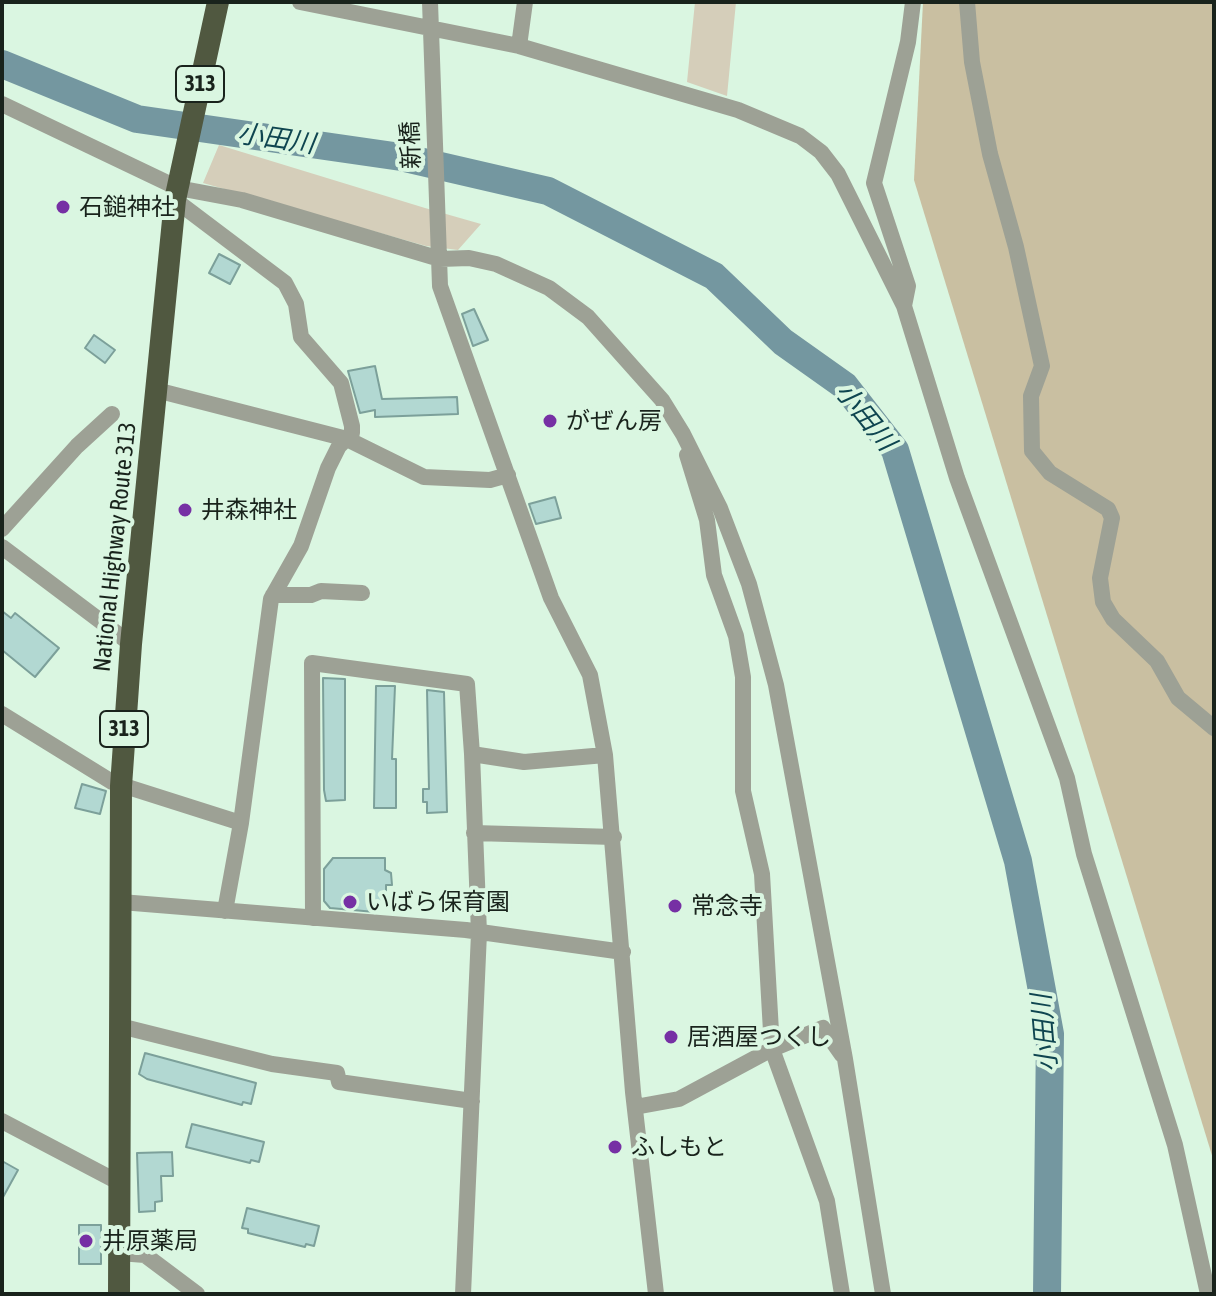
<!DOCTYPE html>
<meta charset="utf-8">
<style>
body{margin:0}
#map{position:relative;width:1216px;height:1296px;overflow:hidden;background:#daf6e1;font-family:"Asap Condensed",sans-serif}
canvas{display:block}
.frame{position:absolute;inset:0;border:4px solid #19231c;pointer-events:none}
</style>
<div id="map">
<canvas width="1216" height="1296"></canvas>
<div class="frame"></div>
</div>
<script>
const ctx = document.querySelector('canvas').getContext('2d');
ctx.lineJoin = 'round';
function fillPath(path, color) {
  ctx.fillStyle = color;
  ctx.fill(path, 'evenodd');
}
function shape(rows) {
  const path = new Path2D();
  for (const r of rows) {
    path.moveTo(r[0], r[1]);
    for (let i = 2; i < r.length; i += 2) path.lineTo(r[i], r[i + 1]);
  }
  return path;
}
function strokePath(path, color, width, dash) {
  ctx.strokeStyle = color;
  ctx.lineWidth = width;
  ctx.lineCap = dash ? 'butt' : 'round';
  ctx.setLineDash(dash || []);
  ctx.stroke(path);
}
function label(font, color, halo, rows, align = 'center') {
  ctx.font = font + ' "Asap Condensed","Noto Sans JP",sans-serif';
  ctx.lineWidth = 8;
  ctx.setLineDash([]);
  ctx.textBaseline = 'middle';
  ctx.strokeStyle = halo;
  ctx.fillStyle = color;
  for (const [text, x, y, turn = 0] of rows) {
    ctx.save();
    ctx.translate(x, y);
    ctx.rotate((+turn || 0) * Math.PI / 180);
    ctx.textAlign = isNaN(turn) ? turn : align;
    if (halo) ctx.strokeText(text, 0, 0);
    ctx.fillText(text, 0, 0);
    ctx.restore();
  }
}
fillPath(shape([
 [695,2,736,2,727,96,687,82],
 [219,145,425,208,481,224,458,250,426,246,203,183]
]), '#d5ceba');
fillPath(shape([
 [923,2,1214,2,1214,1162,914,180]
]), '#c9bfa1');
strokePath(shape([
 [2,64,137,119,401,157,548,191,714,276,783,342,845,386,895,450,1018,861,1050,1034,1047,1294]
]), '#7497a0', 28);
const building = shape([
 [219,254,240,265,230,284,209,273,219,254],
 [474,309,488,340,473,346,462,314,474,309],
 [94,335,115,350,105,363,85,348,94,335],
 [375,366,382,399,457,397,458,414,375,417,375,410,360,413,348,371,375,366],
 [555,497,561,518,536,524,529,504,555,497],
 [2,611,11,618,15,613,59,648,35,677,2,650,2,611],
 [323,678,345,679,345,800,326,801,324,790,323,678],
 [376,686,395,686,392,759,396,759,396,808,374,808,376,686],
 [427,690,444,692,447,812,427,813,427,802,423,802,423,789,429,789,427,690],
 [82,784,106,791,100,814,75,808,82,784],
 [333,858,385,858,385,870,391,873,392,885,386,885,386,900,375,912,330,908,324,901,324,869,333,858],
 [145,1053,256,1083,251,1104,243,1102,242,1105,147,1079,139,1074,145,1053],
 [192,1124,264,1142,259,1162,251,1160,250,1163,186,1147,192,1124],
 [172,1152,173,1176,161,1176,162,1201,155,1202,155,1211,139,1212,137,1153,172,1152],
 [2,1161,18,1170,2,1199,2,1161],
 [247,1208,319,1226,314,1246,306,1244,305,1247,248,1233,248,1229,242,1228,247,1208],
 [79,1225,101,1225,101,1264,79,1264,79,1225]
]);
fillPath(building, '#b2d8d2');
strokePath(building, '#7ca09a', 2);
strokePath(shape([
 [300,2,519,46,738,110,800,136,821,152,838,174,904,306,957,478,1067,778,1084,854,1175,1145,1208,1294],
 [430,2,440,286,551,598,590,675,605,755,633,1092,656,1294],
 [967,2,972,62,990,154,1016,247,1042,366,1031,396,1032,451,1050,473,1108,509,1112,518,1100,578,1103,602,1113,619,1157,661,1178,698,1214,728],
 [519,46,525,2],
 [2,104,178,188,242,200,440,259,469,258,496,264,549,288,588,317,662,400,683,434,720,508,749,584,776,685,845,1059,883,1294],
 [175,200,285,283,296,304,301,337,341,383,352,426,352,433,339,446,328,468,301,546,271,599,241,823,225,911],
 [904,306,908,286,874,183,908,42,913,2],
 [156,390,347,439,424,477,490,480,508,475],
 [687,455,707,520,714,575,736,636,743,677,743,791,762,874,772,1049,827,1201,842,1294],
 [2,529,77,446,112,414],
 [2,547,131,644],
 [273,595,311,595,321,591,362,593],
 [2,714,112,782,241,823],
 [474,833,614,837],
 [121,902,466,930,623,952],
 [313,918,312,663,467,684,472,754],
 [120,1026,272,1064,337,1073,339,1082,472,1101],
 [635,1107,679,1099,772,1049,823,1028,842,1055],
 [2,1121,118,1182],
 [119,1253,145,1255,197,1294],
 [463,1294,479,933,472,754,524,762,605,755]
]), '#9da195', 16);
strokePath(shape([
 [119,1294,121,786,131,644,175,200,218,2]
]), '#505840', 22);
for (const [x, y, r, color] of [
 [63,207,8,"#7630a4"],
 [550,421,8,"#7630a4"],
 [185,510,8,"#7630a4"],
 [350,902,8,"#7630a4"],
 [675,906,8,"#7630a4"],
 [671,1037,8,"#7630a4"],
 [615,1147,8,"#7630a4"],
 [86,1241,8,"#7630a4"]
]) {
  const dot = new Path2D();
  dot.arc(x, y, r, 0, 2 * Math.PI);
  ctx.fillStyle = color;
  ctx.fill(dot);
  strokePath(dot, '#daf6e1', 3);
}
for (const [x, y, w] of [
 [200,84,48],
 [124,729,48]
]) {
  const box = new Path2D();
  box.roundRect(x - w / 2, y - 18, w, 36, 6);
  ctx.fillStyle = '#daf6e1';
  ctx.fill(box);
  strokePath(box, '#19231c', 2);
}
label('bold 22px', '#19231c', null, [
 ["313",200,84],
 ["313",124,729]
]);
label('24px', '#19231c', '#daf6e1', [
 ["新橋",411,145,-92],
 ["National Highway Route 313",115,547,-84]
]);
label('24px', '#19231c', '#daf6e1', [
 ["石鎚神社",79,207],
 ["がぜん房",566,421],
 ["井森神社",201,510],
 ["いばら保育園",366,902],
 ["常念寺",691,906],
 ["居酒屋つくし",687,1037],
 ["ふしもと",631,1147],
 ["井原薬局",102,1241]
], 'left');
label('italic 26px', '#0f4550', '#daf6e1', [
 ["小田川",276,139,8],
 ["小田川",865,417,51],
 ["小田川",1045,1033,-95]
]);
</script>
